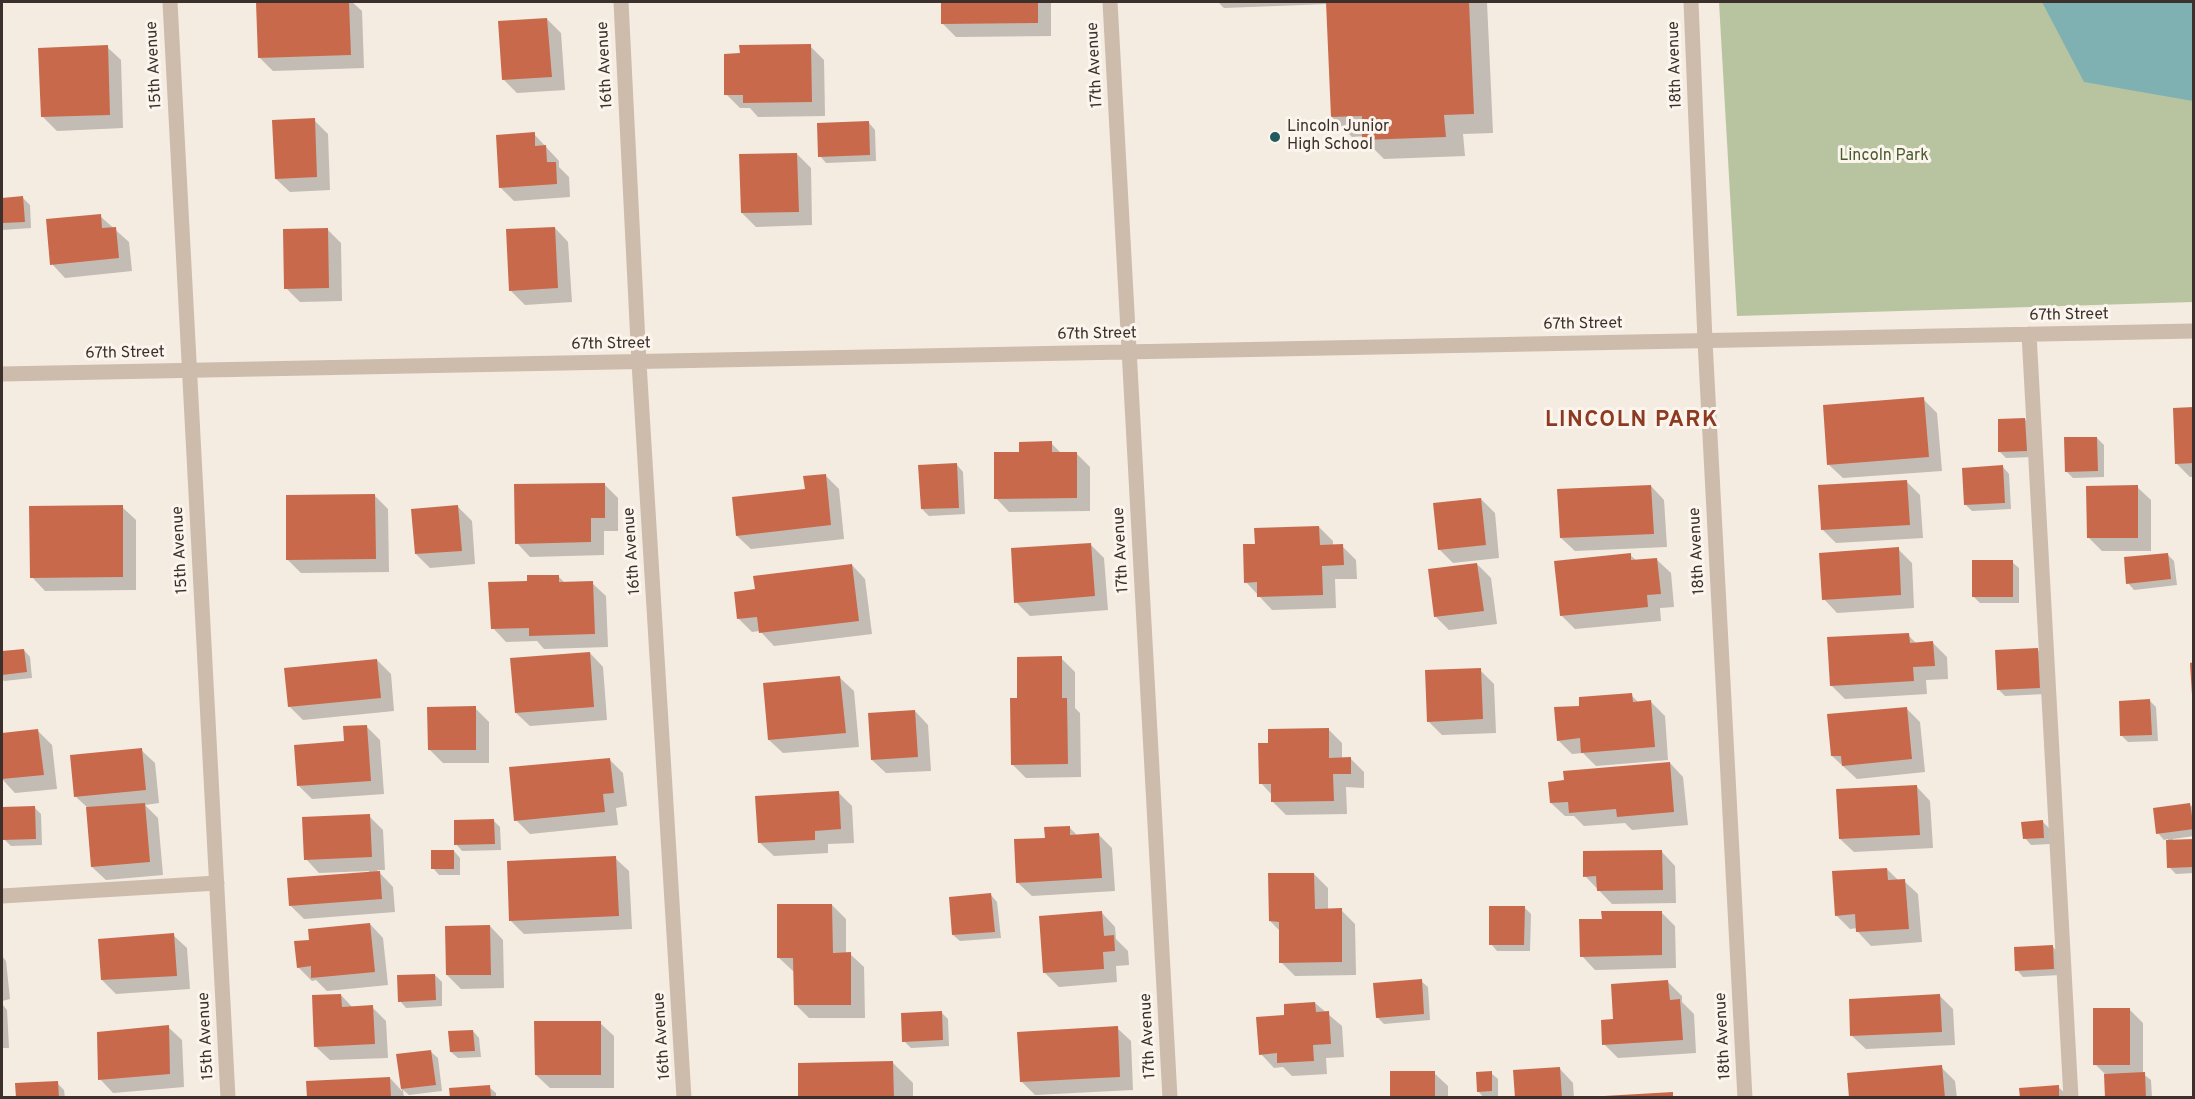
<!DOCTYPE html>
<style>
body{margin:0}
#map{position:relative;width:2195px;height:1099px;overflow:hidden;background:#f4ebe1;font-family:Overpass,sans-serif}
canvas{display:block}
.frame{position:absolute;inset:0;border:3px solid #3b302b;pointer-events:none}
</style>
<div id="map">
<canvas width="2195" height="1099"></canvas>
<div class="frame"></div>
</div>
<script>
const ctx = document.querySelector('canvas').getContext('2d');
ctx.lineJoin = 'round';
function fillPath(path, color) {
  ctx.fillStyle = color;
  ctx.fill(path, 'evenodd');
}
function shape(rows) {
  const path = new Path2D();
  for (const r of rows) {
    path.moveTo(r[0], r[1]);
    for (let i = 2; i < r.length; i += 2) path.lineTo(r[i], r[i + 1]);
  }
  return path;
}
function strokePath(path, color, width, dash) {
  ctx.strokeStyle = color;
  ctx.lineWidth = width;
  ctx.lineCap = dash ? 'butt' : 'round';
  ctx.setLineDash(dash || []);
  ctx.stroke(path);
}
function label(font, color, halo, rows, align = 'center') {
  ctx.font = font + ' Overpass,sans-serif';
  ctx.lineWidth = 6;
  ctx.setLineDash([]);
  ctx.textBaseline = 'middle';
  ctx.strokeStyle = halo;
  ctx.fillStyle = color;
  for (const [text, x, y, turn = 0] of rows) {
    ctx.save();
    ctx.translate(x, y);
    ctx.rotate((+turn || 0) * Math.PI / 180);
    ctx.textAlign = isNaN(turn) ? turn : align;
    if (halo) ctx.strokeText(text, 0, 0);
    ctx.fillText(text, 0, 0);
    ctx.restore();
  }
}
fillPath(shape([
 [1719,2,2193,2,2193,302,1737,316]
]), '#b8c4a0');
fillPath(shape([
 [2042,2,2193,2,2193,101,2084,82]
]), '#7fb0b2');
fillPath(shape([
 [258,2,352,2,362,11,364,68,273,71,259,57],
 [942,2,1051,2,1051,36,956,37,942,23],
 [1218,2,1487,2,1493,133,1463,134,1465,156,1384,159,1364,139,1364,136,1352,137,1332,117,1328,4,1224,8],
 [547,19,561,33,565,90,517,93,504,80],
 [810,46,824,60,825,116,758,117,750,108,740,108,726,94,741,55],
 [107,47,121,60,123,128,57,131,43,117],
 [314,120,328,134,330,190,290,192,276,179],
 [869,123,875,130,876,161,826,163,820,156],
 [534,134,559,161,559,167,569,177,570,197,514,201,500,187],
 [797,154,811,168,812,225,756,227,742,213],
 [23,198,30,205,31,228,2,230,2,200],
 [100,216,129,242,132,271,65,278,52,264],
 [555,228,568,242,572,302,525,305,511,291],
 [327,229,341,243,342,301,300,302,286,288],
 [1923,399,1937,413,1942,471,1843,478,1829,465],
 [2194,409,2194,477,2190,477,2176,463],
 [2025,419,2031,426,2033,457,2006,458,2000,452],
 [2097,438,2104,445,2104,477,2073,478,2066,471],
 [1051,443,1061,453,1076,453,1090,467,1090,511,1009,512,996,498,1020,454],
 [957,465,963,472,965,514,929,516,922,509],
 [2003,467,2009,474,2011,509,1972,511,1966,505],
 [825,475,839,489,844,539,751,549,737,536,807,490],
 [1906,481,1920,495,1923,538,1836,543,1822,529],
 [604,484,618,498,618,531,604,531,604,555,530,557,517,543],
 [1651,486,1664,500,1667,547,1575,551,1561,538],
 [2137,487,2151,500,2151,551,2102,551,2088,537],
 [375,496,388,509,389,572,301,573,287,559],
 [1481,499,1495,513,1499,558,1453,563,1439,549],
 [122,507,136,520,136,590,45,591,32,577],
 [458,507,472,521,475,564,430,568,416,554],
 [1319,527,1333,541,1333,546,1342,546,1356,560,1357,579,1335,579,1336,608,1272,610,1246,582,1256,545],
 [1090,544,1104,558,1108,610,1030,616,1016,602],
 [1898,549,1912,563,1914,608,1837,613,1824,599],
 [2167,554,2174,561,2177,585,2134,590,2128,583],
 [1630,555,1637,561,1657,560,1671,573,1674,607,1660,608,1661,621,1575,629,1561,615],
 [2012,562,2019,568,2019,603,1980,603,1974,597],
 [1477,564,1491,578,1497,624,1449,630,1435,616],
 [852,565,865,579,872,634,774,646,760,631,752,632,738,618,756,591],
 [558,576,565,583,592,583,606,596,608,647,544,649,537,641,506,642,493,628,528,583],
 [1908,635,1917,644,1933,643,1947,657,1948,679,1926,680,1927,694,1845,699,1831,685],
 [2037,649,2044,656,2045,694,2005,696,1999,690],
 [24,650,30,657,32,678,4,681,2,679,2,652],
 [590,653,603,667,607,720,530,726,516,713],
 [1061,658,1075,672,1075,708,1080,713,1081,777,1026,778,1012,764,1019,699],
 [377,660,391,674,394,711,303,720,289,706],
 [1480,670,1494,684,1496,733,1442,735,1428,721],
 [840,678,854,691,859,747,783,753,769,740],
 [1631,695,1639,703,1651,702,1665,716,1668,760,1596,766,1583,753,1572,754,1558,740,1581,707],
 [2149,700,2156,707,2158,741,2128,742,2122,736],
 [475,708,489,722,489,763,443,763,429,749],
 [1906,708,1920,722,1925,772,1857,779,1832,756],
 [915,711,928,725,931,771,886,773,872,760],
 [366,726,380,740,384,794,312,799,298,785],
 [1328,729,1342,743,1342,759,1350,758,1364,772,1364,788,1346,787,1347,814,1286,815,1272,801,1272,795,1261,783,1269,745],
 [38,731,52,745,57,789,15,793,2,779,2,734],
 [141,750,155,763,159,803,145,805,158,818,163,875,106,880,92,867,88,808,76,797],
 [609,759,623,773,627,806,616,808,618,825,530,834,516,820],
 [1670,763,1683,777,1688,825,1632,830,1625,823,1584,826,1574,816,1565,816,1551,803],
 [1917,787,1930,801,1933,848,1854,852,1840,839],
 [838,792,852,806,854,843,828,844,828,853,774,856,760,843],
 [2190,805,2194,808,2194,836,2173,839,2173,841,2194,840,2194,873,2176,874,2169,867,2168,839,2164,840,2158,833],
 [34,807,41,814,42,845,11,846,4,839],
 [369,816,383,830,385,870,377,870,393,887,395,912,304,919,290,905,369,874,369,871,319,873,306,859],
 [494,821,500,827,501,850,462,851,456,844],
 [2043,822,2049,828,2050,844,2031,845,2025,838],
 [1069,827,1078,836,1098,834,1112,848,1115,891,1032,896,1018,883,1046,839],
 [454,851,460,858,460,875,439,875,433,868],
 [1662,852,1675,866,1676,903,1612,904,1585,876],
 [615,858,629,871,632,929,524,934,511,921],
 [1887,869,1899,881,1904,881,1918,894,1922,942,1871,946,1858,932,1857,928,1850,929,1836,915],
 [1314,874,1328,888,1328,910,1341,910,1355,924,1356,975,1295,976,1281,962,1281,932,1270,921],
 [991,895,997,902,1001,938,960,941,953,935],
 [832,905,846,919,846,954,850,954,864,967,865,1018,809,1018,796,1005,795,971,793,971,779,958],
 [1524,907,1531,914,1530,951,1497,951,1491,944],
 [1661,912,1675,926,1676,968,1595,970,1582,956,1603,920],
 [1102,913,1115,927,1116,939,1128,951,1129,965,1116,966,1117,982,1059,987,1045,973],
 [370,924,383,938,388,985,327,991,316,980,312,981,298,967,311,941],
 [490,926,503,940,504,988,461,989,447,975],
 [173,935,187,948,190,989,116,994,102,980],
 [2053,947,2059,953,2060,975,2023,977,2017,970],
 [2,956,6,961,10,999,2,1001],
 [435,975,442,982,442,1006,406,1008,400,1001],
 [1421,981,1428,987,1430,1020,1384,1024,1377,1017],
 [1668,982,1682,996,1682,1002,1694,1014,1696,1053,1618,1058,1604,1044,1615,1020],
 [341,995,353,1008,372,1007,386,1021,388,1058,330,1060,316,1047],
 [1939,995,1953,1009,1955,1045,1866,1049,1852,1036],
 [1315,1003,1342,1026,1344,1057,1326,1058,1327,1074,1292,1076,1283,1067,1274,1068,1261,1054,1286,1016],
 [2,1004,7,1010,9,1048,2,1048],
 [2129,1009,2143,1023,2143,1074,2151,1080,2152,1098,2107,1098,2106,1075,2095,1064],
 [942,1013,948,1019,949,1046,911,1048,904,1041],
 [600,1023,614,1036,614,1088,550,1088,536,1075],
 [168,1027,182,1040,184,1087,113,1093,100,1079],
 [1117,1028,1131,1041,1133,1090,1035,1095,1021,1081],
 [473,1031,479,1038,481,1057,458,1058,451,1052],
 [431,1052,438,1058,442,1091,409,1095,403,1090,404,1098,309,1098,390,1078,402,1091,398,1055],
 [893,1063,913,1083,913,1098,800,1098],
 [1941,1067,1955,1081,1957,1098,1850,1098],
 [1560,1069,1573,1083,1574,1098,1516,1098],
 [1434,1073,1448,1086,1448,1098,1392,1098],
 [1491,1073,1498,1079,1498,1098,1484,1098,1478,1091],
 [57,1083,64,1090,65,1098,17,1098],
 [489,1087,496,1093,496,1098,452,1098],
 [2058,1087,2065,1093,2065,1098,2021,1098]
]), '#0003');
fillPath(shape([
 [256,2,349,2,351,55,258,58],
 [941,2,1038,2,1038,23,941,24],
 [1326,2,1469,2,1474,114,1444,115,1446,137,1362,140,1362,116,1331,117],
 [547,18,552,77,502,80,498,21],
 [811,44,812,102,743,103,743,95,724,95,724,54,740,53,739,45],
 [108,45,110,115,41,117,38,48],
 [315,118,317,177,275,179,272,120],
 [869,121,870,155,818,157,817,123],
 [535,132,535,146,546,145,547,162,556,162,557,184,499,188,496,135],
 [797,153,799,212,741,213,739,154],
 [23,196,25,222,2,223,2,198],
 [101,214,102,228,116,227,119,258,50,265,46,219],
 [555,227,558,288,509,291,506,229],
 [328,228,329,288,284,289,283,229],
 [1924,397,1929,457,1827,465,1823,405],
 [2194,407,2194,463,2175,464,2173,408],
 [2025,418,2027,451,1998,452,1998,419],
 [2064,437,2097,437,2098,471,2065,472],
 [1052,441,1052,452,1077,452,1077,498,994,499,994,452,1019,452,1019,442],
 [957,463,959,508,921,509,918,465],
 [2003,465,2005,503,1964,505,1962,468],
 [826,474,831,525,736,536,732,497,805,489,803,476],
 [1907,480,1910,525,1821,530,1818,485],
 [605,483,605,518,591,518,591,542,515,544,514,484],
 [1651,485,1654,534,1560,538,1557,489],
 [2138,485,2138,538,2087,538,2086,486],
 [375,494,376,559,286,560,286,495],
 [1481,498,1486,545,1438,550,1433,503],
 [123,505,123,577,30,578,29,506],
 [458,505,462,551,415,554,411,509],
 [1319,526,1320,545,1343,544,1344,565,1322,566,1323,595,1257,597,1257,582,1244,583,1243,544,1255,544,1254,528],
 [1091,543,1095,596,1014,603,1011,548],
 [1899,547,1901,595,1822,600,1819,553],
 [1631,553,1631,560,1657,558,1661,594,1647,595,1648,607,1560,616,1554,561],
 [2168,553,2171,579,2126,584,2124,557],
 [1972,560,2013,560,2013,597,1972,597],
 [1477,563,1484,611,1434,617,1428,569],
 [852,564,859,621,759,633,757,617,737,619,734,592,755,589,753,576],
 [527,575,559,575,559,582,593,581,595,634,529,636,529,628,491,629,488,582,527,581],
 [1909,633,1910,643,1933,641,1935,666,1913,667,1914,681,1830,686,1827,637],
 [2038,648,2040,688,1997,690,1995,650],
 [24,649,27,672,2,675,2,651],
 [590,652,594,707,515,713,510,658],
 [1062,656,1062,698,1067,698,1068,764,1011,765,1010,698,1017,698,1017,657],
 [377,659,381,698,288,707,284,668],
 [2194,662,2194,695,2192,695,2190,663],
 [1481,668,1483,719,1427,722,1425,670],
 [840,676,846,733,768,740,763,683],
 [1632,693,1633,702,1651,700,1655,747,1581,753,1580,738,1557,741,1554,707,1579,706,1579,697],
 [2150,699,2152,735,2120,736,2119,701],
 [476,706,476,750,428,750,427,707],
 [1907,707,1912,759,1842,766,1841,756,1831,756,1827,714],
 [915,710,918,757,871,760,868,713],
 [367,725,371,781,297,786,294,745,344,741,343,726],
 [1329,728,1329,758,1351,757,1351,774,1333,774,1334,801,1271,802,1271,784,1259,784,1258,743,1268,743,1268,729],
 [38,729,44,775,2,779,2,733],
 [142,748,146,790,74,797,70,755],
 [610,758,614,793,603,794,605,812,514,821,509,767],
 [1670,762,1674,812,1617,817,1616,809,1569,813,1568,802,1550,803,1548,782,1564,780,1563,771],
 [1917,785,1920,835,1839,839,1836,789],
 [839,791,841,829,815,831,815,840,758,843,755,796],
 [145,803,150,862,91,867,86,807],
 [2190,803,2194,829,2156,834,2153,808],
 [35,806,36,839,2,840,2,807],
 [370,814,372,857,304,860,302,817],
 [494,819,495,844,454,845,454,820],
 [2043,820,2044,838,2023,839,2021,822],
 [1070,826,1070,835,1099,833,1102,878,1016,883,1014,839,1045,838,1044,827],
 [2194,839,2194,867,2167,868,2166,840],
 [431,850,454,850,454,869,431,869],
 [1662,850,1663,890,1597,891,1596,876,1583,877,1583,851],
 [616,856,619,916,509,921,507,861],
 [1887,868,1888,880,1905,879,1909,929,1856,932,1855,914,1835,916,1832,871],
 [380,871,382,899,289,906,287,878],
 [1268,873,1314,873,1315,909,1342,908,1342,962,1279,963,1279,922,1269,921],
 [991,893,995,932,952,935,949,897],
 [777,904,832,904,833,953,851,952,851,1005,794,1005,793,958,777,958],
 [1489,906,1525,906,1524,945,1489,945],
 [1102,911,1104,936,1114,935,1115,951,1103,952,1104,969,1043,973,1039,916],
 [1601,911,1662,911,1662,955,1580,957,1579,919,1602,919],
 [370,923,375,972,311,978,311,966,297,968,294,941,309,940,308,929],
 [490,925,491,975,446,975,445,926],
 [174,933,177,976,101,980,98,939],
 [2053,945,2054,969,2015,971,2014,947],
 [435,974,436,1000,398,1002,397,975],
 [1422,979,1424,1014,1376,1018,1373,983],
 [1668,980,1670,1000,1680,999,1683,1040,1602,1045,1601,1020,1613,1019,1611,984],
 [341,994,342,1007,373,1005,375,1044,314,1047,312,995],
 [1940,994,1942,1032,1850,1036,1849,999],
 [1315,1002,1316,1012,1329,1011,1331,1044,1313,1045,1314,1061,1277,1063,1277,1053,1259,1055,1256,1017,1284,1015,1284,1004],
 [2093,1008,2130,1008,2130,1065,2093,1065],
 [942,1011,943,1040,902,1042,901,1013],
 [534,1021,601,1021,601,1075,535,1075],
 [169,1025,170,1074,98,1080,97,1032],
 [1118,1026,1120,1077,1020,1082,1017,1032],
 [473,1030,475,1051,450,1052,448,1031],
 [431,1050,436,1085,401,1089,396,1054],
 [893,1061,894,1098,798,1098,798,1063],
 [1942,1065,1945,1098,1849,1098,1847,1073],
 [1560,1067,1562,1098,1515,1098,1513,1070],
 [1390,1071,1435,1071,1435,1098,1390,1098],
 [1492,1071,1492,1091,1477,1092,1476,1072],
 [2145,1072,2146,1098,2105,1098,2104,1074],
 [390,1077,391,1098,307,1098,306,1081],
 [58,1081,59,1098,16,1098,15,1083],
 [490,1085,491,1098,450,1098,449,1088],
 [2059,1085,2059,1098,2020,1098,2019,1088],
 [1673,1092,1673,1098,1604,1098,1604,1096]
]), '#c8694b');
strokePath(shape([
 [170,2,228,1098],
 [621,2,639,363,684,1098],
 [1110,2,1170,1098],
 [1691,2,1705,341,1745,1098],
 [2029,334,2071,1098],
 [2,374,2194,331],
 [2,896,217,883]
]), '#cdbbac', 15);
for (const [x, y, r, color] of [
 [1275,137,6,"#1f5a5e"]
]) {
  const dot = new Path2D();
  dot.arc(x, y, r, 0, 2 * Math.PI);
  ctx.fillStyle = color;
  ctx.fill(dot);
  strokePath(dot, '#fbf5ee', 2);
}
label('16px', '#3b302b', '#fbf5ee', [
 ["15th Avenue",155,65,-93],
 ["16th Avenue",606,65,-93],
 ["17th Avenue",1096,65,-93],
 ["18th Avenue",1676,65,-92],
 ["67th Street",2069,316,-1],
 ["67th Street",1583,325,-1],
 ["67th Street",1097,335,-1],
 ["67th Street",611,345,-1],
 ["67th Street",125,354,-1],
 ["15th Avenue",181,550,-93],
 ["17th Avenue",1122,550,-93],
 ["16th Avenue",633,551,-94],
 ["18th Avenue",1698,551,-93],
 ["15th Avenue",207,1036,-93],
 ["16th Avenue",663,1036,-94],
 ["17th Avenue",1149,1036,-93],
 ["18th Avenue",1724,1036,-93]
]);
label('16px', '#3b302b', '#fbf5ee', [
 ["Lincoln Junior",1287,128],
 ["High School",1287,146]
], 'left');
label('16px', '#4a5a2e', '#fbf5ee', [
 ["Lincoln Park",1884,157]
]);
ctx.letterSpacing = '1.5px';
label('bold 22px', '#8c3b22', '#fbf5ee', [
 ["LINCOLN PARK",1632,422]
]);
ctx.letterSpacing = '0px';
</script>
